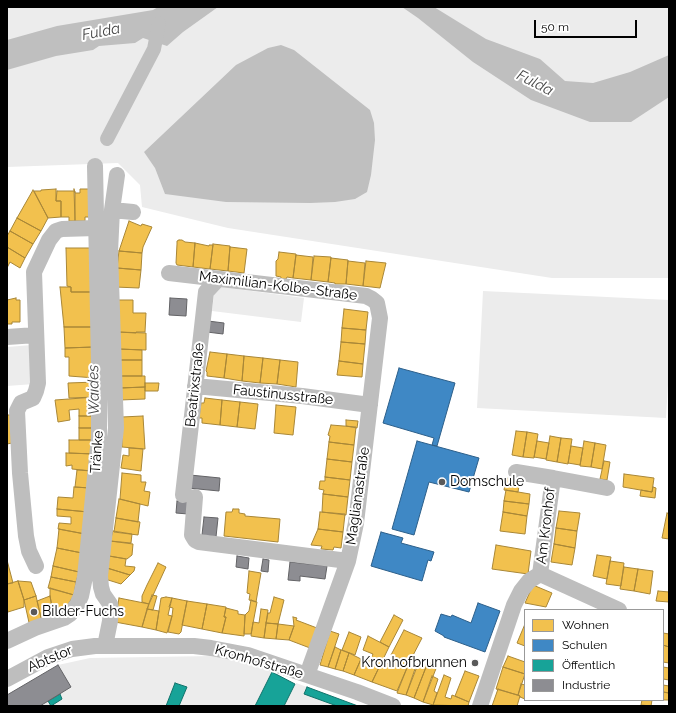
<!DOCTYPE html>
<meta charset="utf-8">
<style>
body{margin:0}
#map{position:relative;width:676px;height:713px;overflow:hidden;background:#fff;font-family:Raleway,sans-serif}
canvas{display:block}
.frame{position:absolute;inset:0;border:8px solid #000;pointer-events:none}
.legend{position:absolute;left:524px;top:609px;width:140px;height:92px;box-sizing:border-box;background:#fff;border:1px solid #999;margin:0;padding:5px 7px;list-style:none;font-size:12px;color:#000}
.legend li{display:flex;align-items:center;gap:8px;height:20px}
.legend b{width:20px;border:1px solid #999}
.scale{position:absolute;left:534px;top:20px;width:103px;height:18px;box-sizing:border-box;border:2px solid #000;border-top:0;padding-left:5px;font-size:12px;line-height:14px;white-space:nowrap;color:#000;-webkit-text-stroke:3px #fff;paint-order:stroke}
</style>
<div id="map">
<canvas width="676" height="713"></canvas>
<div class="frame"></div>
<ul class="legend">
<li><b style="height:11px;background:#f2c14e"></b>Wohnen</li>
<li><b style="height:11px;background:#3f88c5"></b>Schulen</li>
<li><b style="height:11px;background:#17a398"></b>Öffentlich</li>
<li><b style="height:11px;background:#8d8d92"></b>Industrie</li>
</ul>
<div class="scale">50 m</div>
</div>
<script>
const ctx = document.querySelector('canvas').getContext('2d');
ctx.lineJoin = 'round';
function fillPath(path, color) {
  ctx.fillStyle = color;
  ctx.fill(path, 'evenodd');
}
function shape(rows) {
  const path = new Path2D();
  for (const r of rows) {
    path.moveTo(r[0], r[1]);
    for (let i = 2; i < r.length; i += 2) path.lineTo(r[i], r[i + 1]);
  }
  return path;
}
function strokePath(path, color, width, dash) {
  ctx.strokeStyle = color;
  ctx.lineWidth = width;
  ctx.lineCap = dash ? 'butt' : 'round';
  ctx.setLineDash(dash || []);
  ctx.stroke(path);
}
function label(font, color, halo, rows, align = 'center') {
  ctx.font = font + ' Raleway,sans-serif';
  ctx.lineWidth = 4;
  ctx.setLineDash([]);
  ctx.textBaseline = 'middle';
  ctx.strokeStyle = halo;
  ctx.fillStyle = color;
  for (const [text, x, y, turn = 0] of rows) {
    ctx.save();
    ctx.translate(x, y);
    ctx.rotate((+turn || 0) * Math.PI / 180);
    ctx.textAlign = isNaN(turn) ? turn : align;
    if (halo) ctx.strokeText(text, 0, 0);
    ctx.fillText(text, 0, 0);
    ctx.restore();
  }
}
fillPath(shape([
 [7,7,669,7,669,278,552,278,228,228,142,207,140,185,118,163,7,167],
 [221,287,304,298,301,322,212,311,214,295],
 [483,291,669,300,669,367,666,418,477,408],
 [32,345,34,384,7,386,7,347],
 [212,656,242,661,272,672,255,706,179,706,187,687,175,683,166,706,45,706,43,704,48,701,51,706,62,699,60,694,71,688,58,665,90,658],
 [296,683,307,687,304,694,337,706,284,706]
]), '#ececec');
fillPath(shape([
 [158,7,218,7,183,32,167,46,143,38,135,43,99,46,93,50,56,56,7,70,7,40,57,26,153,10],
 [402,7,434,7,486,39,540,59,565,81,593,83,630,72,669,55,669,97,631,122,590,122,531,100,473,62,418,18],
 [281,45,294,50,370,110,374,123,375,140,371,175,367,192,355,199,335,202,310,203,226,202,165,194,155,168,144,152,236,65,268,48]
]), '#bfbfbf');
const homes = shape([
 [56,189,56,201,61,201,61,217,48,218,34,191,41,191,41,190,56,189],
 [74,189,75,193,80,193,80,189,90,189,90,217,85,217,85,221,75,221,74,189],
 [33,190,48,218,41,231,17,218,33,190],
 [57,191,75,191,75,221,69,221,69,217,61,217,61,201,56,201,57,191],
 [17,218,41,231,33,244,10,231,17,218],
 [129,221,141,226,142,224,152,227,143,247,142,253,119,251,129,221],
 [10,231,33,244,25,258,7,247,7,236,10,231],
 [179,240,182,240,185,242,195,243,193,267,177,265,176,263,177,244,177,241,179,240],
 [195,243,209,246,209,245,213,245,210,269,193,267,195,243],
 [213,244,230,246,228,271,210,269,213,244],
 [7,247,25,258,20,268,10,262,7,268,7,247],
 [230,247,247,249,244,273,228,271,230,247],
 [66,248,91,248,91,292,71,292,71,287,67,286,66,248],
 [119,251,142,253,141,270,117,268,119,251],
 [279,252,296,254,293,278,287,277,286,279,281,279,281,277,276,276,276,261,278,259,279,252],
 [296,255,313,257,311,280,293,278,296,255],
 [314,256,331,257,328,282,311,280,314,256],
 [331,258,348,260,346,284,335,284,335,283,328,282,331,258],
 [348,261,365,263,363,286,346,284,348,261],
 [366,261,386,263,380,288,363,286,366,261],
 [117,268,141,270,139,288,115,287,117,268],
 [60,287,71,287,71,292,91,292,93,327,64,327,60,287],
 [16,298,16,300,20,300,20,322,12,322,12,324,7,324,7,300,16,298],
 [118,300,133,300,133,313,146,313,145,332,136,332,136,333,118,332,118,300],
 [344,309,368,312,366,330,342,328,344,309],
 [64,327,93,327,94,347,65,348,64,327],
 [342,328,366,330,365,344,341,342,342,328],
 [118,332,146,333,146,350,118,349,118,332],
 [341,342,365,344,363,364,339,361,341,342],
 [94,347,95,378,69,376,69,357,65,357,65,348,94,347],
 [118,349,142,350,142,360,118,360,118,349],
 [210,352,227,354,224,378,207,376,207,372,206,371,210,352],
 [227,354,244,356,242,381,224,378,227,354],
 [244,356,263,358,260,383,242,381,244,356],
 [263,358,280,360,277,384,260,383,263,358],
 [118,360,142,360,142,376,120,376,118,360],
 [280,360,298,362,296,387,277,384,280,360],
 [339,361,363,364,362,377,337,375,339,361],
 [120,376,145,376,145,387,120,388,120,376],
 [96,382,96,397,69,398,68,383,96,382],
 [145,383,159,383,158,391,145,391,145,383],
 [145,387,145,399,120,400,120,388,145,387],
 [96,397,96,416,79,416,79,409,69,410,70,420,58,422,55,400,96,397],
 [205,398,222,400,220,425,202,423,202,418,199,418,201,403,204,403,205,398],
 [222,400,240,402,237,427,220,425,222,400],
 [240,402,258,404,255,429,237,427,240,402],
 [276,405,296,407,293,435,274,433,276,405],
 [7,415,11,415,12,443,7,444,7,415],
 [79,416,96,416,96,428,79,428,79,416],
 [143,416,145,449,122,447,122,417,143,416],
 [346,420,358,421,357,428,346,426,346,420],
 [331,425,356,427,354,445,329,442,330,436,328,435,331,425],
 [79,428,96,428,95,440,79,440,79,428],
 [516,431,527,432,523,457,512,455,516,431],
 [527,432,538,434,534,458,523,457,527,432],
 [550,436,561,438,557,462,546,460,550,436],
 [561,438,572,439,568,464,557,462,561,438],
 [69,440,95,440,95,454,69,453,69,440],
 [537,441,549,443,546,459,534,457,537,441],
 [584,441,595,443,591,467,580,466,584,441],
 [329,442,354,445,352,462,327,459,329,442],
 [595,443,606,445,602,469,591,467,595,443],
 [571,446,583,448,580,465,568,463,571,446],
 [129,448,143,449,141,471,121,468,123,455,129,456,129,448],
 [66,453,95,454,92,471,72,469,72,465,66,466,66,453],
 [327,459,352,462,350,480,325,477,327,459],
 [604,461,610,462,607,480,600,479,604,461],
 [77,470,92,471,90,488,75,487,77,470],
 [122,473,141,475,141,482,146,482,144,491,150,492,148,506,120,499,122,473],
 [624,474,654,478,652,492,623,487,624,474],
 [325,477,350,480,348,497,323,494,324,490,319,489,320,481,325,481,325,477],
 [506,478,520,480,518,492,504,490,506,478],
 [74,487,90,488,88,512,57,509,58,497,73,498,74,487],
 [653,487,656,488,655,498,640,496,641,490,652,492,653,487],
 [506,490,530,494,529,504,504,501,506,490],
 [323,494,348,497,346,515,322,512,323,494],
 [119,499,140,504,138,522,116,518,119,499],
 [504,501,529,504,527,516,503,512,504,501],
 [57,509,88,512,85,534,58,529,59,523,71,524,71,517,57,516,57,509],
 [233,509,239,509,239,513,245,514,245,516,280,519,278,542,224,536,226,512,232,512,233,509],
 [559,511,580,513,577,531,556,528,559,511],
 [320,512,345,514,343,532,318,529,320,512],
 [503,512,527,516,525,534,500,531,503,512],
 [667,513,669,514,669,539,662,538,667,513],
 [116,518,140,522,138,535,114,532,116,518],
 [556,528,577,531,575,548,554,544,556,528],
 [59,529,85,534,82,553,57,548,59,529],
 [318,529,343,532,341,548,334,547,333,550,321,549,322,546,311,545,318,529],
 [113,531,132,534,131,543,110,541,113,531],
 [110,541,133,544,132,555,127,559,109,556,110,541],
 [554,544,575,548,572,565,551,562,554,544],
 [496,545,531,551,528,574,492,569,496,545],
 [57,548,82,553,79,572,53,566,57,548],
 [597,555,611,557,607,579,593,576,597,555],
 [109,556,126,559,125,566,135,567,134,571,130,575,107,568,109,556],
 [7,560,13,583,7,584,7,560],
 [610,561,624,563,621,586,606,584,610,561],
 [158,563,166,567,149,604,142,602,142,596,147,585,158,563],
 [53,566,79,572,76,582,51,577,53,566],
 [624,567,638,569,634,591,620,589,624,567],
 [107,568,130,575,121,584,105,579,107,568],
 [638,569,653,571,650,594,634,591,638,569],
 [249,571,261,573,256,602,249,600,250,594,247,593,249,571],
 [51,577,76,582,74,595,48,588,51,577],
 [18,581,24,600,24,607,8,612,7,607,7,584,18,581],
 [18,581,31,582,36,596,24,600,18,581],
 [533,585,552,593,546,607,525,603,533,585],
 [50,588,74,595,64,611,52,607,50,596,50,588],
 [658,591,669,592,669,602,656,601,658,591],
 [152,595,157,596,153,610,147,609,152,595],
 [36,596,42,622,30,627,24,600,36,596],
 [50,596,52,607,64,611,42,622,37,601,50,596],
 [166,597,172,598,168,615,172,616,167,633,156,630,161,598,166,597],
 [274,597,284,600,278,624,266,623,268,613,270,613,274,597],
 [119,598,149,604,142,627,115,622,119,598],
 [172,598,187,601,181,632,179,634,168,632,172,616,173,608,169,607,172,598],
 [251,600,257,602,251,634,244,634,245,615,249,611,251,600],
 [187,601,207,604,202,629,182,625,187,601],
 [207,604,226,607,224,617,226,617,222,633,202,629,207,604],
 [226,608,238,611,238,614,245,615,244,636,222,633,226,617,224,617,226,608],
 [147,609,159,611,156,630,142,627,147,609],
 [261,609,268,610,264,638,251,636,253,622,259,623,261,609],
 [394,615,403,620,389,647,380,642,394,615],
 [293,617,297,618,296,620,317,628,310,648,289,640,294,626,293,617],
 [266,623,278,624,276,639,264,638,266,623],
 [278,624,294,626,289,640,276,639,278,624],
 [525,624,525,646,517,643,525,624],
 [404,630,422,638,409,663,391,655,404,630],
 [330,631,339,634,328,667,320,665,330,631],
 [349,632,361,637,355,655,342,650,349,632],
 [663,633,669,634,669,647,663,645,663,633],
 [368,636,389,647,372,682,354,675,361,659,370,660,373,654,363,650,368,636],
 [663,645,669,647,669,663,663,662,663,645],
 [335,647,341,650,335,669,328,667,335,647],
 [341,650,349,653,343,671,335,669,341,650],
 [349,653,361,659,354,675,343,671,349,653],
 [508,656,525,662,525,674,503,667,508,656],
 [396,658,409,663,397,691,372,682,382,661,393,666,396,658],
 [420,659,428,662,414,698,406,695,420,659],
 [428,662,437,666,423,702,414,698,428,662],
 [409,663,416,666,406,695,397,693,409,663],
 [503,667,525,674,518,695,496,689,503,667],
 [663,667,669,668,669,680,663,679,663,667],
 [465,671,479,676,469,702,455,696,465,671],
 [444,675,451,678,445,697,451,699,452,695,469,702,468,706,433,705,444,675],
 [432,676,438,679,434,691,437,693,433,705,423,702,432,676],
 [521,684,525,685,525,699,520,697,520,696,518,695,521,684],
 [663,685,669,686,669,693,663,692,663,685],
 [498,689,520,696,517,706,492,706,498,689],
 [663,692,669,693,669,700,663,700,663,692],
 [642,700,652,700,651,706,641,705,642,700]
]);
fillPath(homes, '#f2c14e');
strokePath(homes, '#a98737', 1);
const schools = shape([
 [399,368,455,383,437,446,432,445,434,438,383,423,399,368],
 [417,441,479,458,469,492,429,482,414,535,392,529,417,441],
 [381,532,403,538,401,543,434,552,431,561,428,560,422,581,371,566,381,532],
 [478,603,500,611,485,652,444,637,444,636,435,631,441,614,451,617,452,615,471,623,478,603]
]);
fillPath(schools, '#3f88c5');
strokePath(schools, '#2c5f8a', 1);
const public = shape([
 [272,672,295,684,284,706,255,706,272,672],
 [175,683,187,687,179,706,166,706,175,683],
 [307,687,358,706,337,706,304,694,307,687],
 [60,694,62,699,51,706,48,701,60,694]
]);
fillPath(public, '#17a398');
strokePath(public, '#10726a', 1);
const industry = shape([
 [170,298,187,299,186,316,169,315,170,298],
 [208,321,224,323,223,334,207,332,208,321],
 [190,475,220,478,219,491,188,488,190,475],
 [177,501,190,502,188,514,176,513,177,501],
 [204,517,218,518,216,537,202,535,204,517],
 [237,556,249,558,248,569,236,567,237,556],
 [263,559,269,560,268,572,261,571,263,559],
 [290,562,327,566,325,579,300,576,300,581,288,580,290,562],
 [58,665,71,687,40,706,7,706,7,695,58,665]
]);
fillPath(industry, '#8d8d92');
strokePath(industry, '#636366', 1);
strokePath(shape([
 [107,139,154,49,159,23]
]), '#bfbfbf', 14);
strokePath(shape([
 [112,210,133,212],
 [169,273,366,296,372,299,377,303,380,318,356,523,348,561,307,675],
 [7,337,36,335],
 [195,386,302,396,370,405],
 [516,472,553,478],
 [183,495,206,292,218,279],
 [195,497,192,535,195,540,199,542,348,561],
 [36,566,29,551,26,536,20,473,17,411,21,403,33,398,36,391,38,383,34,272,49,240,56,231,62,229,96,228],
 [540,574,553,478,607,488],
 [540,574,619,610],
 [7,641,35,628,64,618,70,614,77,605,81,596,85,577,99,437,99,365,95,166],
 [105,646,110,621,111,609,110,604,103,594,101,587,100,576,116,428,110,252,112,210,117,175],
 [7,679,48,657,72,649,95,646,194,646,211,648,248,655,357,692,393,706],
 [480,706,514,605,521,591,529,581,540,574]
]), '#bebebe', 16);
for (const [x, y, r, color] of [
 [442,482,4,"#595959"],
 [34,612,4,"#595959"],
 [475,663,4,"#595959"]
]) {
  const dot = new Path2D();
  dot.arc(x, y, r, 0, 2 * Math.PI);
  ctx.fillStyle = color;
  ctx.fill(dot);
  strokePath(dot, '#fff', 1.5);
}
label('14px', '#000', '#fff', [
 ["Maximilian-Kolbe-Straße",278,286,7],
 ["Beatrixstraße",195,385,-84],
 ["Faustinusstraße",283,395,6],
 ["Tränke",97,452,-86],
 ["Maglianastraße",358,496,-82],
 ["Am Kronhof",546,526,-83],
 ["Abtstor",50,659,-23],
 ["Kronhofstraße",259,662,16]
]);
label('14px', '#000', '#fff', [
 ["Domschule",450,482],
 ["Bilder-Fuchs",42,612],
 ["Kronhofbrunnen",467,663,"right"]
], 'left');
label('italic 15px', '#444', '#fff', [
 ["Fulda",101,32,-11],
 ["Fulda",535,83,27],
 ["Waides",94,390,-91]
]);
</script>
